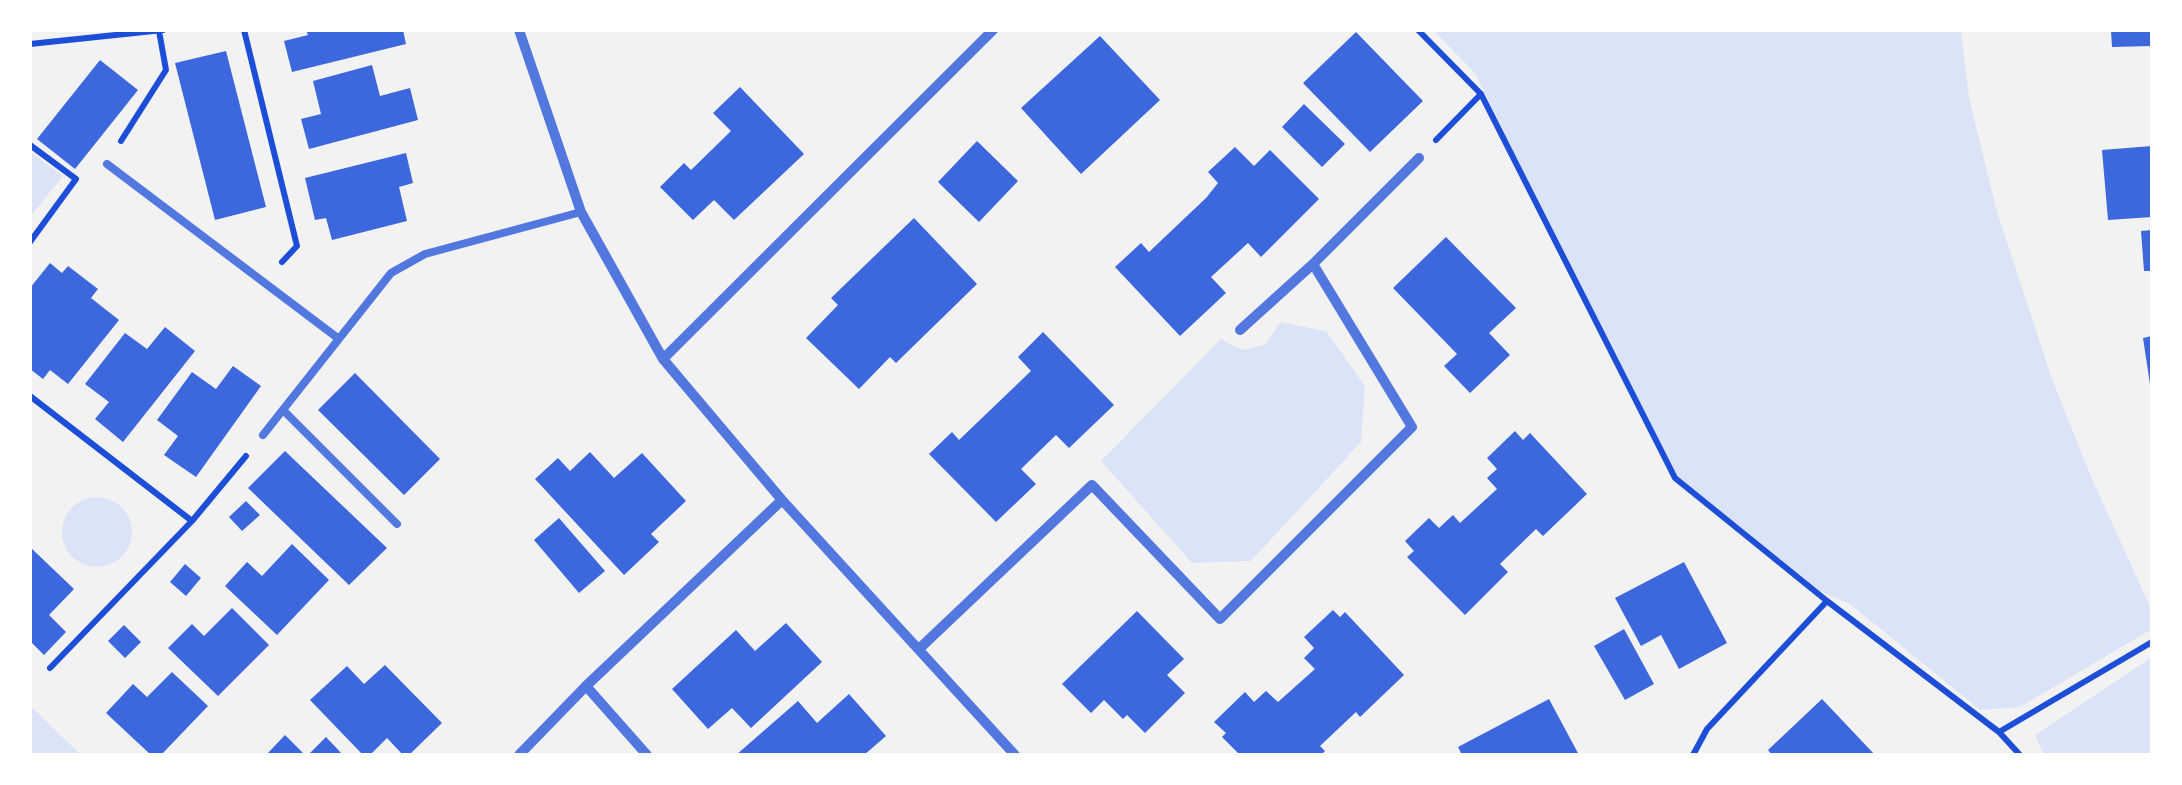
<!DOCTYPE html>
<style>
body{margin:0}
#map{position:relative;width:2182px;height:785px;overflow:hidden;background:#f2f2f2;font-family:Barlow,sans-serif}
canvas{display:block}
.frame{position:absolute;inset:0;border:32px solid #fff;pointer-events:none}
</style>
<div id="map">
<canvas width="2182" height="785"></canvas>
<div class="frame"></div>
</div>
<script>
const ctx = document.querySelector('canvas').getContext('2d');
ctx.lineJoin = 'round';
function fillPath(path, color) {
  ctx.fillStyle = color;
  ctx.fill(path, 'evenodd');
}
function shape(rows) {
  const path = new Path2D();
  for (const r of rows) {
    if (r.length === 3) {
      path.moveTo(r[0] + r[2], r[1]);
      path.arc(r[0], r[1], r[2], 0, 2 * Math.PI);
      continue;
    }
    path.moveTo(r[0], r[1]);
    for (let i = 2; i < r.length; i += 2) path.lineTo(r[i], r[i + 1]);
  }
  return path;
}
function strokePath(path, color, width, dash) {
  ctx.strokeStyle = color;
  ctx.lineWidth = width;
  ctx.lineCap = dash ? 'butt' : 'round';
  ctx.setLineDash(dash || []);
  ctx.stroke(path);
}
fillPath(shape([
 [1433,30,1961,30,1969,98,1997,212,2052,379,2090,474,2152,611,2152,629,2020,707,1980,710,1850,604,1812,588,1675,478,1509,146,1476,74],
 [30,152,63,176,30,217],
 [1280,322,1326,331,1365,386,1361,442,1251,561,1192,563,1101,461,1221,339,1242,350,1266,344],
 [97,532,35],
 [2152,657,2152,755,2044,755,2035,735],
 [30,706,81,755,30,755]
]), '#dbe4f7');
fillPath(shape([
 [306,30,403,30,406,44,292,72,284,41,308,35],
 [2111,30,2152,30,2152,46,2112,47],
 [1356,32,1423,101,1370,152,1303,83],
 [1100,36,1160,100,1081,174,1021,108],
 [226,51,266,207,215,220,175,63],
 [100,60,138,90,75,169,37,139],
 [372,65,380,96,410,88,418,120,309,149,301,119,321,114,313,81],
 [740,87,804,154,734,220,714,200,693,220,660,187,684,163,691,170,731,131,713,113],
 [1304,104,1345,144,1322,167,1282,127],
 [977,141,1018,181,979,222,938,182],
 [2152,146,2152,217,2108,220,2102,150],
 [1235,147,1254,166,1270,150,1319,199,1261,257,1248,243,1211,277,1226,293,1180,336,1115,267,1141,243,1149,252,1206,198,1218,183,1208,172],
 [406,153,413,183,399,187,407,221,332,240,326,218,315,220,305,178],
 [914,218,977,284,896,363,890,357,859,389,806,338,838,305,831,298],
 [2152,230,2152,271,2144,271,2141,231],
 [1446,237,1516,308,1489,333,1510,355,1470,393,1444,366,1457,354,1393,288],
 [50,263,62,273,68,266,98,289,91,298,119,320,68,384,50,370,43,379,30,369,30,288],
 [165,327,195,351,123,442,95,419,109,402,85,384,125,333,147,349],
 [1043,332,1114,405,1069,448,1056,435,1021,469,1036,484,996,522,929,454,952,432,959,440,1031,371,1018,357],
 [2152,336,2152,384,2150,384,2143,338],
 [233,366,261,386,196,477,164,455,178,436,157,420,192,372,216,389],
 [355,373,440,459,404,495,318,410],
 [1515,431,1523,440,1530,433,1587,494,1543,536,1536,529,1500,564,1508,572,1465,615,1407,557,1414,551,1405,541,1429,518,1439,528,1453,515,1460,523,1497,489,1487,478,1497,469,1487,458],
 [285,451,387,548,349,585,248,488],
 [590,452,614,478,642,453,686,501,651,534,659,542,624,575,535,479,558,458,570,471],
 [246,501,260,515,242,531,229,517],
 [559,518,605,571,579,593,534,540],
 [292,544,329,580,277,635,225,586,247,562,262,576],
 [30,547,74,589,49,615,66,632,44,655,30,641],
 [1684,562,1727,643,1679,669,1661,635,1641,646,1615,598],
 [185,564,201,578,186,596,170,582],
 [232,608,269,645,218,696,168,648,192,624,204,636],
 [1333,610,1340,617,1345,612,1404,675,1360,717,1356,712,1320,746,1325,751,1321,755,1240,755,1222,737,1226,733,1214,722,1245,692,1254,702,1266,691,1278,702,1315,669,1304,658,1314,648,1304,637],
 [1137,611,1184,659,1167,675,1185,693,1145,733,1127,715,1123,719,1104,700,1091,713,1062,684],
 [786,623,822,662,751,728,732,708,708,729,672,689,736,630,755,651],
 [124,625,141,642,125,658,108,641],
 [1624,629,1654,684,1625,700,1594,646],
 [385,665,442,723,409,755,403,755,387,738,370,755,363,755,310,700,347,666,364,684],
 [172,672,208,706,161,755,151,755,106,713,133,684,147,697],
 [849,694,886,736,864,755,736,755,798,701,817,723],
 [1549,699,1579,755,1462,755,1458,747],
 [1822,699,1875,755,1772,755,1768,750],
 [285,735,305,755,266,755],
 [326,737,343,755,308,755]
]), '#3d67dc');
strokePath(shape([
 [244,30,297,246,282,262],
 [1418,30,1481,94,1675,478,1827,601,1999,732,2020,755],
 [30,44,163,30],
 [1436,140,1481,94],
 [121,141,166,70,159,31],
 [30,145,76,179,30,242],
 [30,396,192,521],
 [50,668,192,521,246,456],
 [1999,732,2152,642],
 [1693,755,1707,729,1827,601]
]), '#1d4ed8', 6);
strokePath(shape([
 [107,164,339,339],
 [283,410,397,524],
 [263,435,391,273,425,254,581,212]
]), '#5277de', 8);
strokePath(shape([
 [519,30,581,212,663,359,782,500,1015,755],
 [1240,330,1313,264,1419,158],
 [663,359,993,30],
 [920,648,1092,485,1220,619,1412,427,1313,264],
 [586,686,647,755],
 [519,755,586,686,782,500]
]), '#5277de', 10);
</script>
